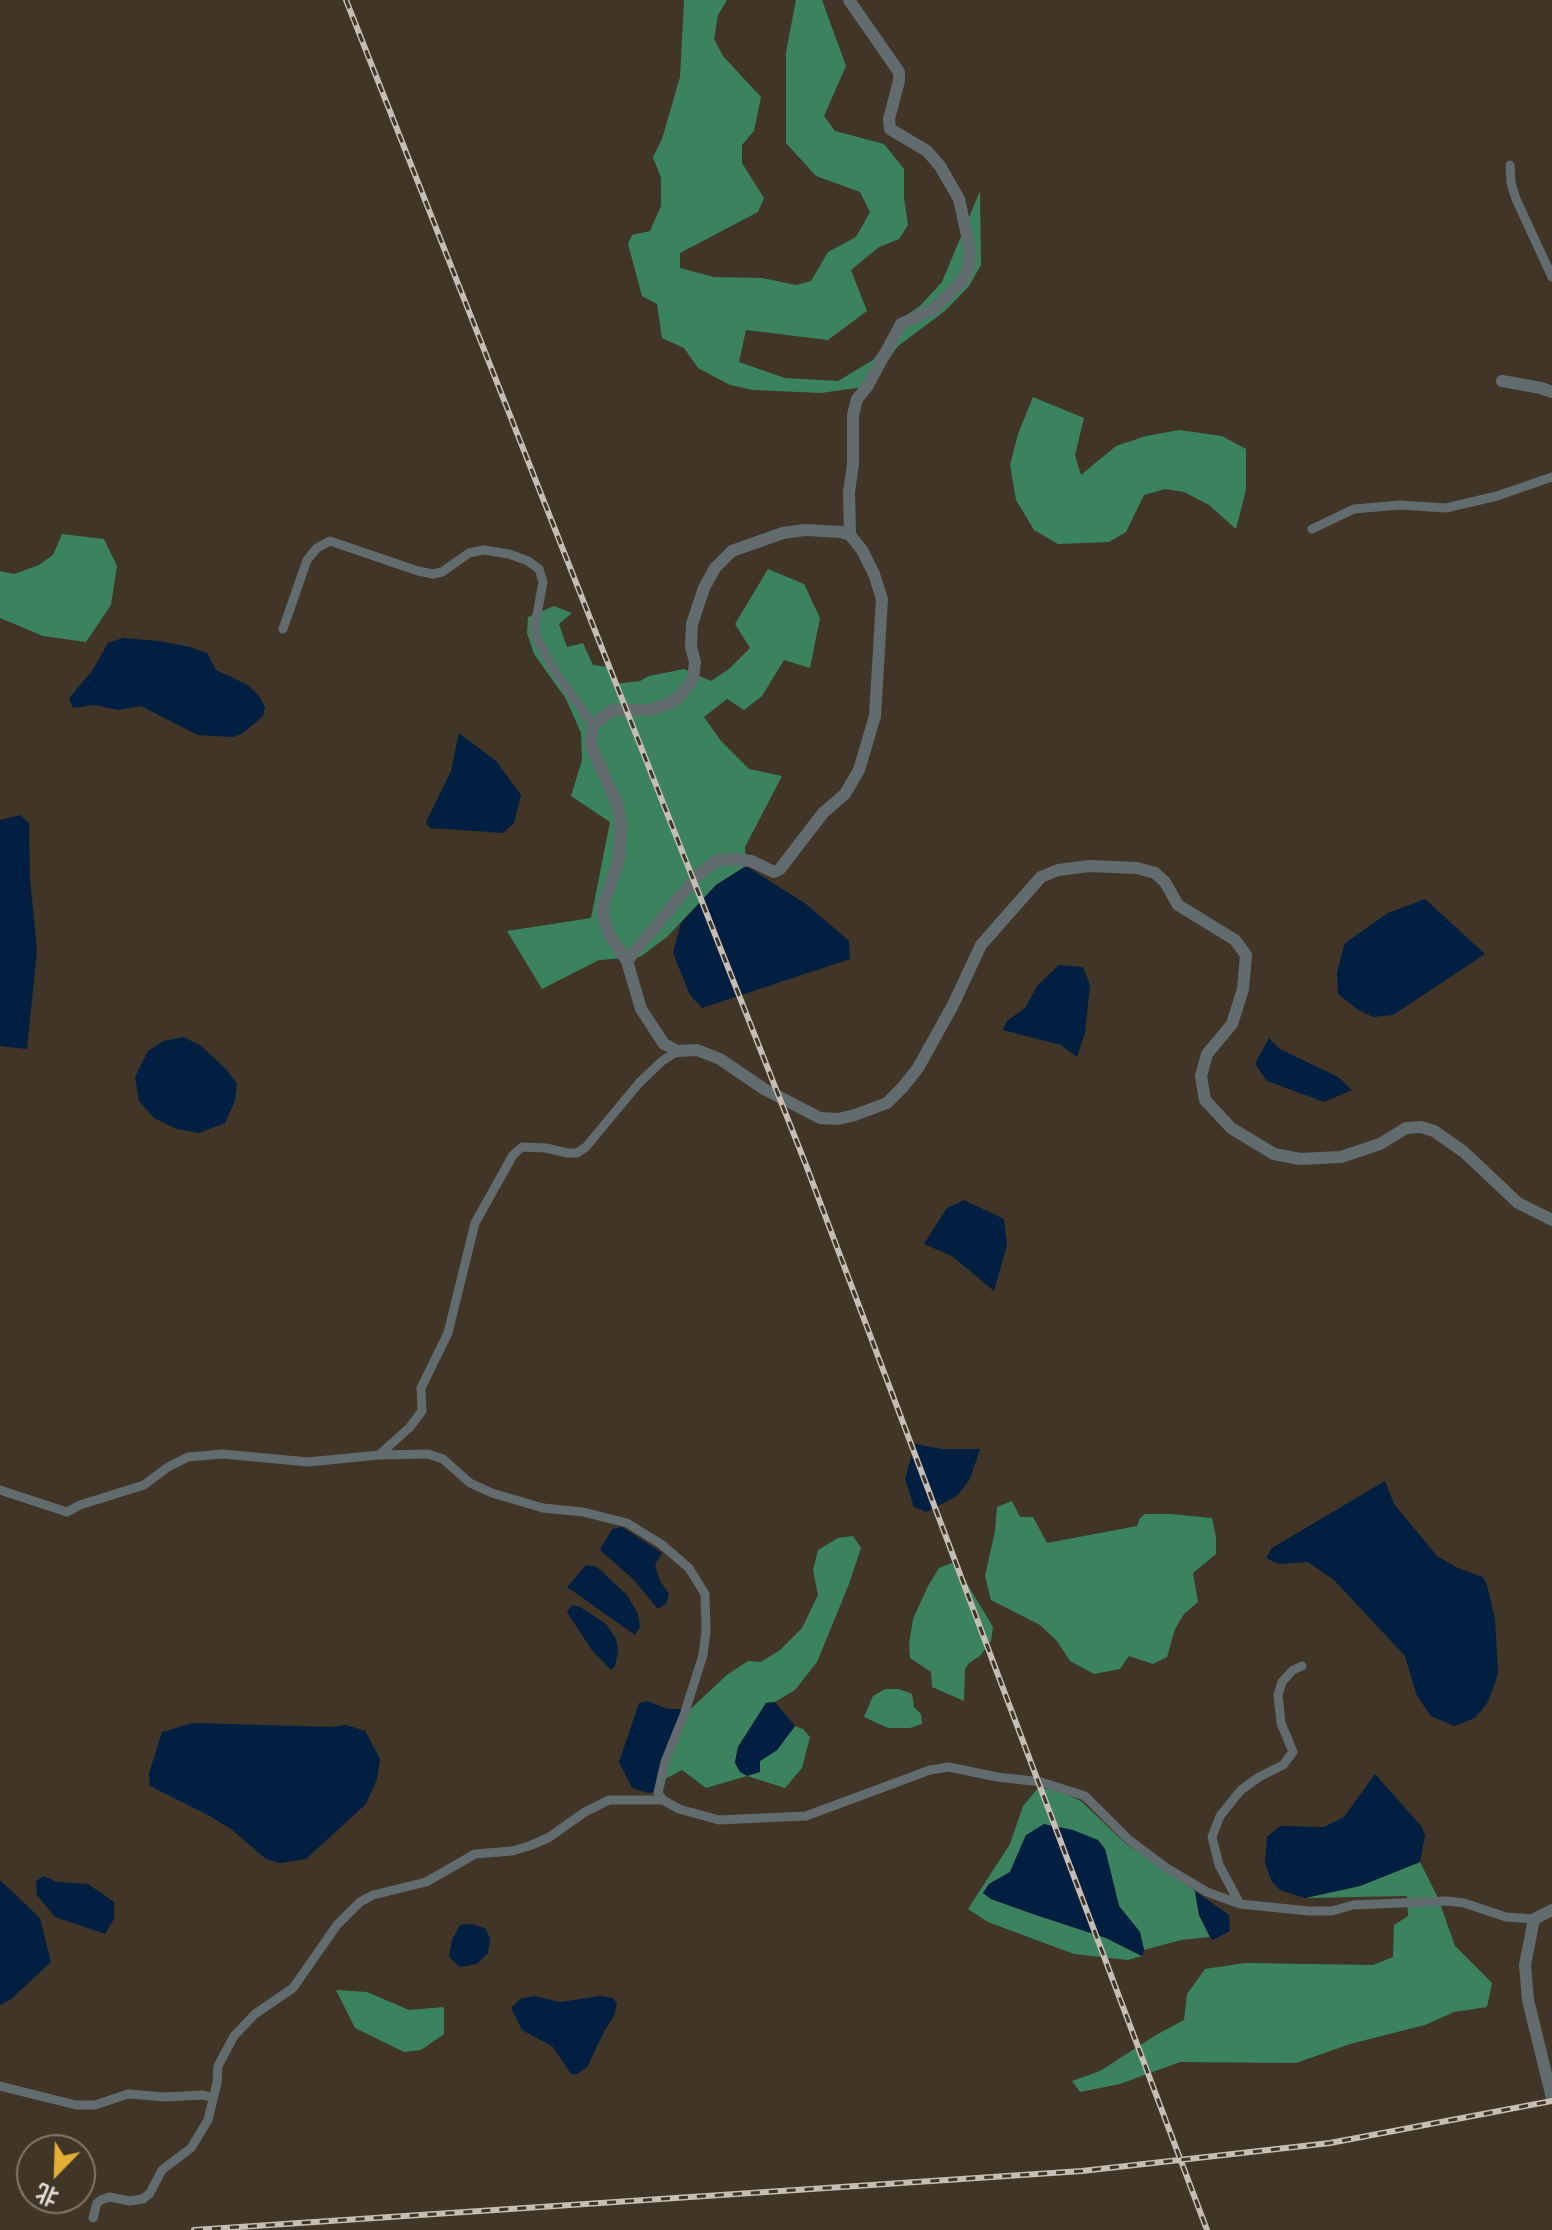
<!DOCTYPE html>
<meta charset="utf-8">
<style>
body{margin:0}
#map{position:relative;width:1552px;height:2230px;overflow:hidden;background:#403527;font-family:Cabin,"Noto Sans SC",sans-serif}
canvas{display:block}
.north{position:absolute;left:16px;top:2134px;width:80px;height:80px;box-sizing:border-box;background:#403527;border:2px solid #81776c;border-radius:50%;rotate:203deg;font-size:22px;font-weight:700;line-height:32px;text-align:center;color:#e2dbd3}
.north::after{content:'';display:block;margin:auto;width:28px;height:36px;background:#e2af34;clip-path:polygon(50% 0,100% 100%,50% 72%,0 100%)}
</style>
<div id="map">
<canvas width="1552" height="2230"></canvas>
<div class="north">北</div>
</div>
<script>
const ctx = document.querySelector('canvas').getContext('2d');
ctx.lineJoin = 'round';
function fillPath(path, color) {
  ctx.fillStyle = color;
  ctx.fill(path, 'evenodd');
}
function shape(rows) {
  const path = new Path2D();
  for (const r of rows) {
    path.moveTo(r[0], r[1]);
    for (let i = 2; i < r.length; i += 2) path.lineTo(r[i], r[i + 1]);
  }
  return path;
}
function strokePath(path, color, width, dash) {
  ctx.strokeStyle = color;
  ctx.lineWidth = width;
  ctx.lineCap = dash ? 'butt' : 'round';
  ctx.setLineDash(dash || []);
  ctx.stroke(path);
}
fillPath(shape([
 [684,0,727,0,718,15,714,39,723,56,761,97,754,131,742,145,742,163,764,198,758,212,680,253,680,268,714,277,762,278,796,285,811,281,828,252,856,237,870,212,860,192,816,176,786,143,786,52,796,0,822,0,846,66,824,116,835,131,884,144,904,169,904,198,908,225,899,239,879,247,851,270,867,311,828,340,746,330,739,362,785,378,838,381,873,360,885,344,896,322,920,306,942,282,980,191,981,265,969,286,945,311,898,346,870,386,821,393,753,390,730,385,698,368,684,348,662,338,657,304,642,296,628,244,632,235,650,231,661,206,661,178,653,157,662,139,680,77],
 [1033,397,1084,418,1075,455,1081,475,1116,446,1146,436,1179,430,1222,436,1246,449,1246,490,1236,529,1209,505,1184,492,1165,489,1144,495,1126,532,1109,542,1058,544,1034,530,1016,500,1010,465,1018,434],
 [62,534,104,539,117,566,111,605,86,642,43,636,0,618,0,571,14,574,39,565,53,555],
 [768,569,804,584,820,618,810,668,784,660,762,696,744,710,727,699,704,717,721,741,749,769,782,776,745,847,746,866,716,885,667,937,640,957,599,960,542,989,507,931,591,918,610,822,571,796,582,760,581,733,566,699,534,654,527,633,528,617,554,606,572,613,559,624,567,647,583,643,593,665,609,667,613,684,640,681,649,676,684,669,711,681,729,669,750,648,735,624],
 [1012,1501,1020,1517,1033,1517,1047,1543,1137,1526,1140,1518,1145,1514,1171,1514,1212,1518,1216,1537,1216,1554,1193,1573,1198,1602,1184,1614,1175,1629,1167,1657,1153,1664,1129,1656,1120,1669,1094,1674,1070,1661,1057,1641,1040,1625,991,1600,985,1576,995,1531,997,1507],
 [853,1536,861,1548,849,1584,817,1662,795,1690,775,1702,766,1703,738,1747,735,1762,760,1761,777,1750,795,1726,803,1729,810,1737,802,1768,785,1788,747,1776,706,1788,682,1770,659,1782,684,1715,728,1674,748,1661,761,1662,780,1650,802,1628,818,1595,813,1570,818,1550,838,1538],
 [952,1563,963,1577,993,1627,991,1641,980,1656,969,1663,965,1669,964,1701,932,1687,931,1672,910,1658,909,1644,913,1619,928,1586,939,1568],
 [885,1689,899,1689,912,1694,914,1707,921,1714,922,1724,910,1728,888,1728,864,1717,873,1696],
 [1038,1788,1054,1789,1081,1801,1125,1843,1195,1891,1199,1915,1210,1937,1181,1940,1144,1950,1140,1932,1119,1906,1105,1849,1026,1835,1010,1872,989,1884,983,1893,991,1899,1036,1915,1106,1938,1142,1956,1128,1960,1074,1954,988,1922,968,1909,1010,1844,1023,1806],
 [1420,1862,1438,1898,1455,1946,1492,1983,1487,2007,1454,2012,1425,2025,1350,2044,1296,2063,1180,2062,1120,2084,1080,2092,1072,2081,1100,2071,1156,2035,1184,2020,1187,1994,1205,1969,1245,1963,1373,1965,1393,1957,1394,1925,1408,1916,1407,1896,1305,1898,1360,1886],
 [336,1990,367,1992,409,2010,444,2007,444,2034,421,2050,404,2052,355,2028]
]), '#3b835e');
fillPath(shape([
 [123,638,159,641,190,647,207,653,216,670,248,685,259,696,265,707,263,716,242,734,233,737,198,735,141,706,118,710,94,705,73,708,69,698,92,671,108,643],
 [459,733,496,761,521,795,514,823,503,833,430,828,426,822,451,771],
 [20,815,29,823,30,878,37,951,27,1049,0,1046,0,820],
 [746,866,806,904,849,941,850,959,702,1008,690,995,673,953,681,923,716,885],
 [1425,899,1485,954,1393,1015,1373,1017,1357,1009,1338,994,1337,972,1345,943,1388,913],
 [1059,965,1083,967,1090,985,1085,1033,1077,1057,1061,1045,1003,1030,1007,1021,1025,1008,1038,985],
 [183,1037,200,1045,226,1069,237,1084,235,1101,225,1123,199,1133,177,1129,154,1118,139,1101,135,1077,148,1051,164,1041],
 [1269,1038,1280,1049,1338,1077,1352,1090,1324,1102,1267,1081,1255,1064],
 [964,1200,1004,1219,1007,1245,994,1291,952,1256,924,1244,947,1208],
 [915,1444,942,1449,980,1449,970,1479,957,1496,926,1512,914,1507,905,1479],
 [1385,1481,1394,1504,1437,1556,1458,1568,1483,1577,1487,1585,1495,1619,1498,1674,1488,1702,1475,1718,1454,1726,1431,1716,1417,1696,1405,1656,1334,1580,1308,1562,1279,1564,1266,1558,1272,1548],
 [622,1527,662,1553,655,1565,660,1581,669,1594,666,1604,658,1609,633,1579,600,1550,612,1529],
 [586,1565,597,1567,627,1595,638,1614,640,1627,635,1635,567,1587],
 [572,1605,580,1607,606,1624,616,1639,618,1651,615,1666,611,1670,591,1649,567,1612],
 [647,1701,667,1709,681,1709,684,1715,659,1782,653,1792,648,1793,632,1788,619,1762,639,1703],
 [775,1702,795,1726,777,1750,760,1761,760,1772,747,1776,740,1772,735,1763,738,1747,766,1703],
 [193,1723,331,1727,346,1725,365,1731,380,1759,377,1779,366,1804,306,1859,280,1863,266,1859,231,1829,208,1815,150,1786,149,1773,162,1732],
 [1375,1774,1422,1827,1425,1836,1420,1862,1360,1886,1305,1898,1280,1890,1272,1882,1265,1863,1267,1837,1280,1826,1324,1827,1344,1817],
 [1044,1824,1073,1830,1098,1840,1105,1849,1119,1906,1140,1932,1144,1950,1142,1956,1106,1938,1036,1915,991,1899,983,1893,989,1884,1010,1872,1026,1835],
 [44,1876,57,1882,88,1884,114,1902,114,1919,105,1934,55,1917,37,1895,36,1881],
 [0,1880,40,1918,51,1962,10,2000,0,2005],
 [1195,1891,1229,1915,1230,1931,1213,1940,1210,1937,1199,1915],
 [473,1924,486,1929,490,1939,488,1953,477,1964,460,1967,449,1957,452,1940,460,1925],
 [534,1996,560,2002,601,1996,613,1998,617,2004,614,2016,605,2030,587,2067,577,2074,571,2074,553,2047,522,2030,511,2008,520,1999]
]), '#001f41');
strokePath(shape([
 [1510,165,1511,183,1516,199,1552,277],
 [1312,529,1354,509,1400,505,1446,508,1497,496,1552,477],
 [283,629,307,560,317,548,330,541,418,571,433,574,442,572,469,553,484,550,509,554,528,561,539,569,543,582,535,625,536,637,556,673,593,725],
 [379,1455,428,1454,443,1459,470,1483,492,1493,543,1508,583,1512,627,1523,661,1544,689,1568,705,1594,706,1631,703,1655,684,1715,665,1762,658,1793,663,1800,679,1809,719,1820,806,1816,930,1770,949,1767,997,1777,1041,1782,1085,1796,1128,1839,1168,1869,1207,1892,1240,1904,1309,1911,1332,1911,1353,1905,1448,1901,1464,1903,1506,1917,1534,1919],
 [0,1490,67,1512,80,1505,144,1485,168,1467,188,1457,223,1454,308,1462,379,1455,410,1427,422,1411,421,1388,448,1333,475,1223,513,1155,522,1147,546,1148,567,1153,577,1153,586,1147,639,1083,662,1061,678,1051],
 [1240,1904,1219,1865,1212,1837,1220,1816,1241,1790,1259,1777,1283,1765,1293,1752,1281,1723,1278,1695,1282,1682,1293,1670,1302,1666],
 [0,2086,76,2105,95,2105,128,2094,165,2097,203,2095,213,2098],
 [93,2218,97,2203,101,2200,109,2197,130,2201,143,2199,150,2193,162,2170,191,2148,208,2120,217,2083,218,2066,234,2036,255,2014,293,1988,337,1925,360,1902,373,1895,426,1882,475,1854,512,1851,529,1846,548,1838,585,1812,609,1800,663,1800]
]), '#626c6e', 9);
strokePath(shape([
 [849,0,899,72,899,81,889,119,890,129,927,151,940,166,959,199,970,249,969,266,963,280,934,309,901,324,867,387,857,399,853,415,853,464,849,492,850,535],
 [1502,381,1541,388,1552,392],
 [627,961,696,877,716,861,734,859,751,861,774,872,780,869,823,813,845,794,859,770,875,716,882,599,874,574,862,550,850,535,841,532,805,530,783,533,732,551,715,568,704,588,692,624,691,647,695,662,693,679,682,694,671,703,650,710,612,710,593,725,591,745,618,806,621,825,619,859,603,906,604,919,610,936,627,961,641,1009,664,1044,678,1051,697,1050,720,1059,764,1089,820,1118,838,1119,855,1115,887,1103,902,1088,918,1068,953,1005,981,945,1041,877,1058,870,1089,866,1137,868,1155,873,1165,882,1178,905,1235,940,1246,955,1243,989,1232,1024,1207,1054,1201,1076,1205,1100,1231,1128,1274,1154,1300,1159,1341,1157,1380,1144,1406,1128,1421,1127,1434,1131,1464,1152,1518,1203,1552,1220],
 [1552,1910,1534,1919,1525,1965,1528,2000,1552,2098]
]), '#626c6e', 12);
const rail = shape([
 [346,0,806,1165,1207,2230],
 [194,2230,1082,2171,1330,2143,1552,2101]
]);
strokePath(rail, '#c6beb5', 6);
strokePath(rail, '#403527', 3, [9]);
</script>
